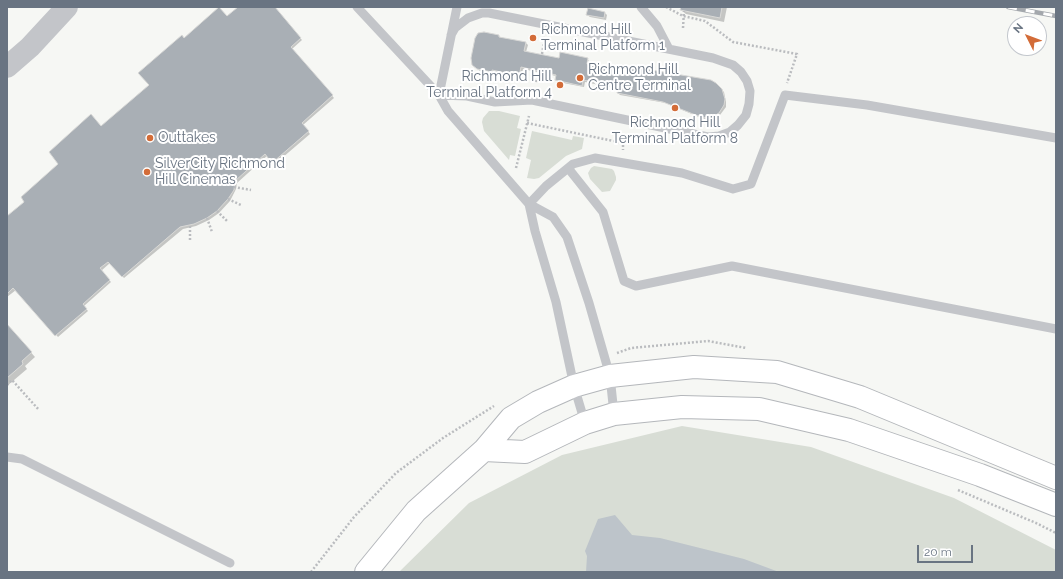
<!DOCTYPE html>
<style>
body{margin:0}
#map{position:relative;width:1063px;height:579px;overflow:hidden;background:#f6f7f4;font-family:Raleway,sans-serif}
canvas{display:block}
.frame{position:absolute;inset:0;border:8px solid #697482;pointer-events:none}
.north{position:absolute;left:1007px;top:16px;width:40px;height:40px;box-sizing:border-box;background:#fff;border:1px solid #c3c7cd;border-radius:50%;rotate:312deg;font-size:11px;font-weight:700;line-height:16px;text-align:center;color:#697482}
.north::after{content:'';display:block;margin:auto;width:14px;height:18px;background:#d36c38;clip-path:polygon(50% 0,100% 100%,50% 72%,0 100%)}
.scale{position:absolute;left:917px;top:545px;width:56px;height:18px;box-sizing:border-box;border:2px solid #697482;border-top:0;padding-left:5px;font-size:12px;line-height:14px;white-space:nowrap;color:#697482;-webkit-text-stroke:3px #fff;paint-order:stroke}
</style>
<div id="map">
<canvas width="1063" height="579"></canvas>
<div class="frame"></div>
<div class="north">N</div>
<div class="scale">20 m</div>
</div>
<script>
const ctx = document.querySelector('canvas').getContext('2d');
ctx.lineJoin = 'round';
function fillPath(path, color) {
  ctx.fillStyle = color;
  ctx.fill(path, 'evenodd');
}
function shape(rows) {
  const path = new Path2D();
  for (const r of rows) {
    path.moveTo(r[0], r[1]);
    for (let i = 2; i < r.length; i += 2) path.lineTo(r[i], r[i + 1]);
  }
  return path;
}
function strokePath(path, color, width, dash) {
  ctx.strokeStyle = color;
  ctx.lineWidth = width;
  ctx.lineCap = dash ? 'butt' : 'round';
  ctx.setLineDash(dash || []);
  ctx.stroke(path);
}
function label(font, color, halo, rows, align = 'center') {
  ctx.font = font + ' Raleway,sans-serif';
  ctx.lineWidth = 4;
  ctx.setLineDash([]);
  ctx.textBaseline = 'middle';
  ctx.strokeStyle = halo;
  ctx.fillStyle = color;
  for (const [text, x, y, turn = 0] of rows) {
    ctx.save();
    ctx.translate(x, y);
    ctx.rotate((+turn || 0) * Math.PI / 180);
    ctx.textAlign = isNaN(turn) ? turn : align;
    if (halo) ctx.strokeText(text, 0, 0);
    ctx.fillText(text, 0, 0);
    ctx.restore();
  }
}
fillPath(shape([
 [489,111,499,111,520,116,517,128,521,129,515,156,510,155,509,160,484,131,482,122,483,118],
 [532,131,572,140,573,136,584,138,582,149,566,156,539,178,534,179,527,178,531,160,526,158],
 [594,166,612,169,614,171,616,177,616,180,610,191,602,192,590,179,588,173,591,168],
 [682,426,811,447,954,498,1056,550,1056,572,399,572,469,503,562,455]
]), '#d8ddd5');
fillPath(shape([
 [615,515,632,535,660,538,744,559,779,572,586,572,587,556,585,551,598,519]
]), '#bdc4ca');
fillPath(shape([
 [239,7,274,7,302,40,292,49,334,98,303,125,310,134,275,164,268,155,237,183,236,189,230,201,219,213,209,220,196,226,183,229,124,278,110,263,101,271,111,282,84,306,88,311,58,337,16,290,7,297,7,218,25,202,102,127,150,85,184,40,227,17],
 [682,7,727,7,724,22,686,14,681,10],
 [605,13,607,15,606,20,590,17,587,15],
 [499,36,501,38,526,43,528,45,526,52,560,59,587,59,589,61,588,65,622,71,715,83,724,92,726,102,726,107,720,115,716,118,706,120,666,103,620,95,618,93,619,89,585,82,584,87,558,82,556,80,556,76,523,69,521,78,494,72,493,74,480,71,473,64],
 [7,325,35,357,25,366,27,369,7,386]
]), '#0003');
const building = shape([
 [219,7,227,16,238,7,275,7,301,38,291,47,333,95,302,123,309,131,272,163,265,154,235,181,234,190,228,199,217,211,207,218,194,224,180,227,122,277,108,262,100,268,110,280,83,304,87,309,55,336,13,288,7,294,7,216,24,202,21,197,58,164,49,152,91,114,101,126,149,85,138,73,182,35,184,38,219,7],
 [681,7,722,7,720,18,680,10,681,7],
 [588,8,605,12,604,18,586,15,588,8],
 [484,32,499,35,499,37,526,42,524,51,559,58,560,52,588,58,587,64,621,70,622,65,711,80,716,83,722,89,725,99,724,105,719,113,714,116,703,118,663,102,617,93,618,87,583,80,582,86,555,80,556,75,521,67,519,76,492,70,492,72,477,69,472,65,471,58,475,38,478,33,484,32],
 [7,324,32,352,22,361,23,364,7,378,7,324]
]);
fillPath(building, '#a9afb5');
strokePath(building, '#d8d8d6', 1);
const primary = shape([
 [484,450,525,452,585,423,614,414,682,407,759,409,849,430,980,475,1056,505],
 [366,572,416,511,484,450,511,418,538,402,574,386,610,376,694,367,777,372,860,397,1056,478]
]);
strokePath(primary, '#b4b7bb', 24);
strokePath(shape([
 [666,7,683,16,705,21,733,42,797,54,787,83],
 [683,28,684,11],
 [542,54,545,37],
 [536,82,537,75],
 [527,123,623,143,623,150],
 [516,168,529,116],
 [234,187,251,190],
 [228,199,241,205],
 [217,211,228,222],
 [207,218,212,232],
 [190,240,190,225],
 [617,353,631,348,708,341,746,348],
 [7,385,12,380,39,410],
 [958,490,1036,523,1056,533],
 [311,572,354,517,396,473,443,438,494,406]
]), '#babcbf', 2.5, [2, 2]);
strokePath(shape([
 [357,7,439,95,448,111,529,204,553,217,567,237,589,303,610,376,614,414],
 [641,7,657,26,669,49],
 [439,95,467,96,495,102,532,100,708,137,719,136,730,132,738,125,746,115,749,104,750,91,747,81,741,72,733,65,713,58,489,13,482,13,468,18,455,28,451,35],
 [439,95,457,7],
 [568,168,603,212,624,281,636,286,732,266,1056,329],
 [529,204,546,186,573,164,595,158,682,173,733,189,751,184,785,95,867,105,1056,138],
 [529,204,535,231,556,302,574,386,585,423],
 [7,457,22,459,230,563]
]), '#c3c5c9', 9);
strokePath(shape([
 [7,67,30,47,67,7]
]), '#c3c5c9', 22);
strokePath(primary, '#fff', 22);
const rail = shape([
 [1008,7,1056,16]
]);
strokePath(rail, '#a4a8ad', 4.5);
strokePath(rail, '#fff', 3, [9]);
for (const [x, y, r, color] of [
 [533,38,4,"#d36c38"],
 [580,78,4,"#d36c38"],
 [560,85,4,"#d36c38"],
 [675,108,4,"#d36c38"],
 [150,138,4,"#d36c38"],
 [147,172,4,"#d36c38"]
]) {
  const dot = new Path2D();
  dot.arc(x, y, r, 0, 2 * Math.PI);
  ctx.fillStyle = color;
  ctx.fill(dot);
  strokePath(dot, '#fff', 1.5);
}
label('14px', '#697482', '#fff', [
 ["Richmond Hill",541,30],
 ["Terminal Platform 1",541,46],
 ["Richmond Hill",588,70],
 ["Centre Terminal",588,86],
 ["Richmond Hill",552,77,"right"],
 ["Terminal Platform 4",552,93,"right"],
 ["Richmond Hill",675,123,"center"],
 ["Terminal Platform 8",675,139,"center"],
 ["Outtakes",158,138],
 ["SilverCity Richmond",155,164],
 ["Hill Cinemas",155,180]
], 'left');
</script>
